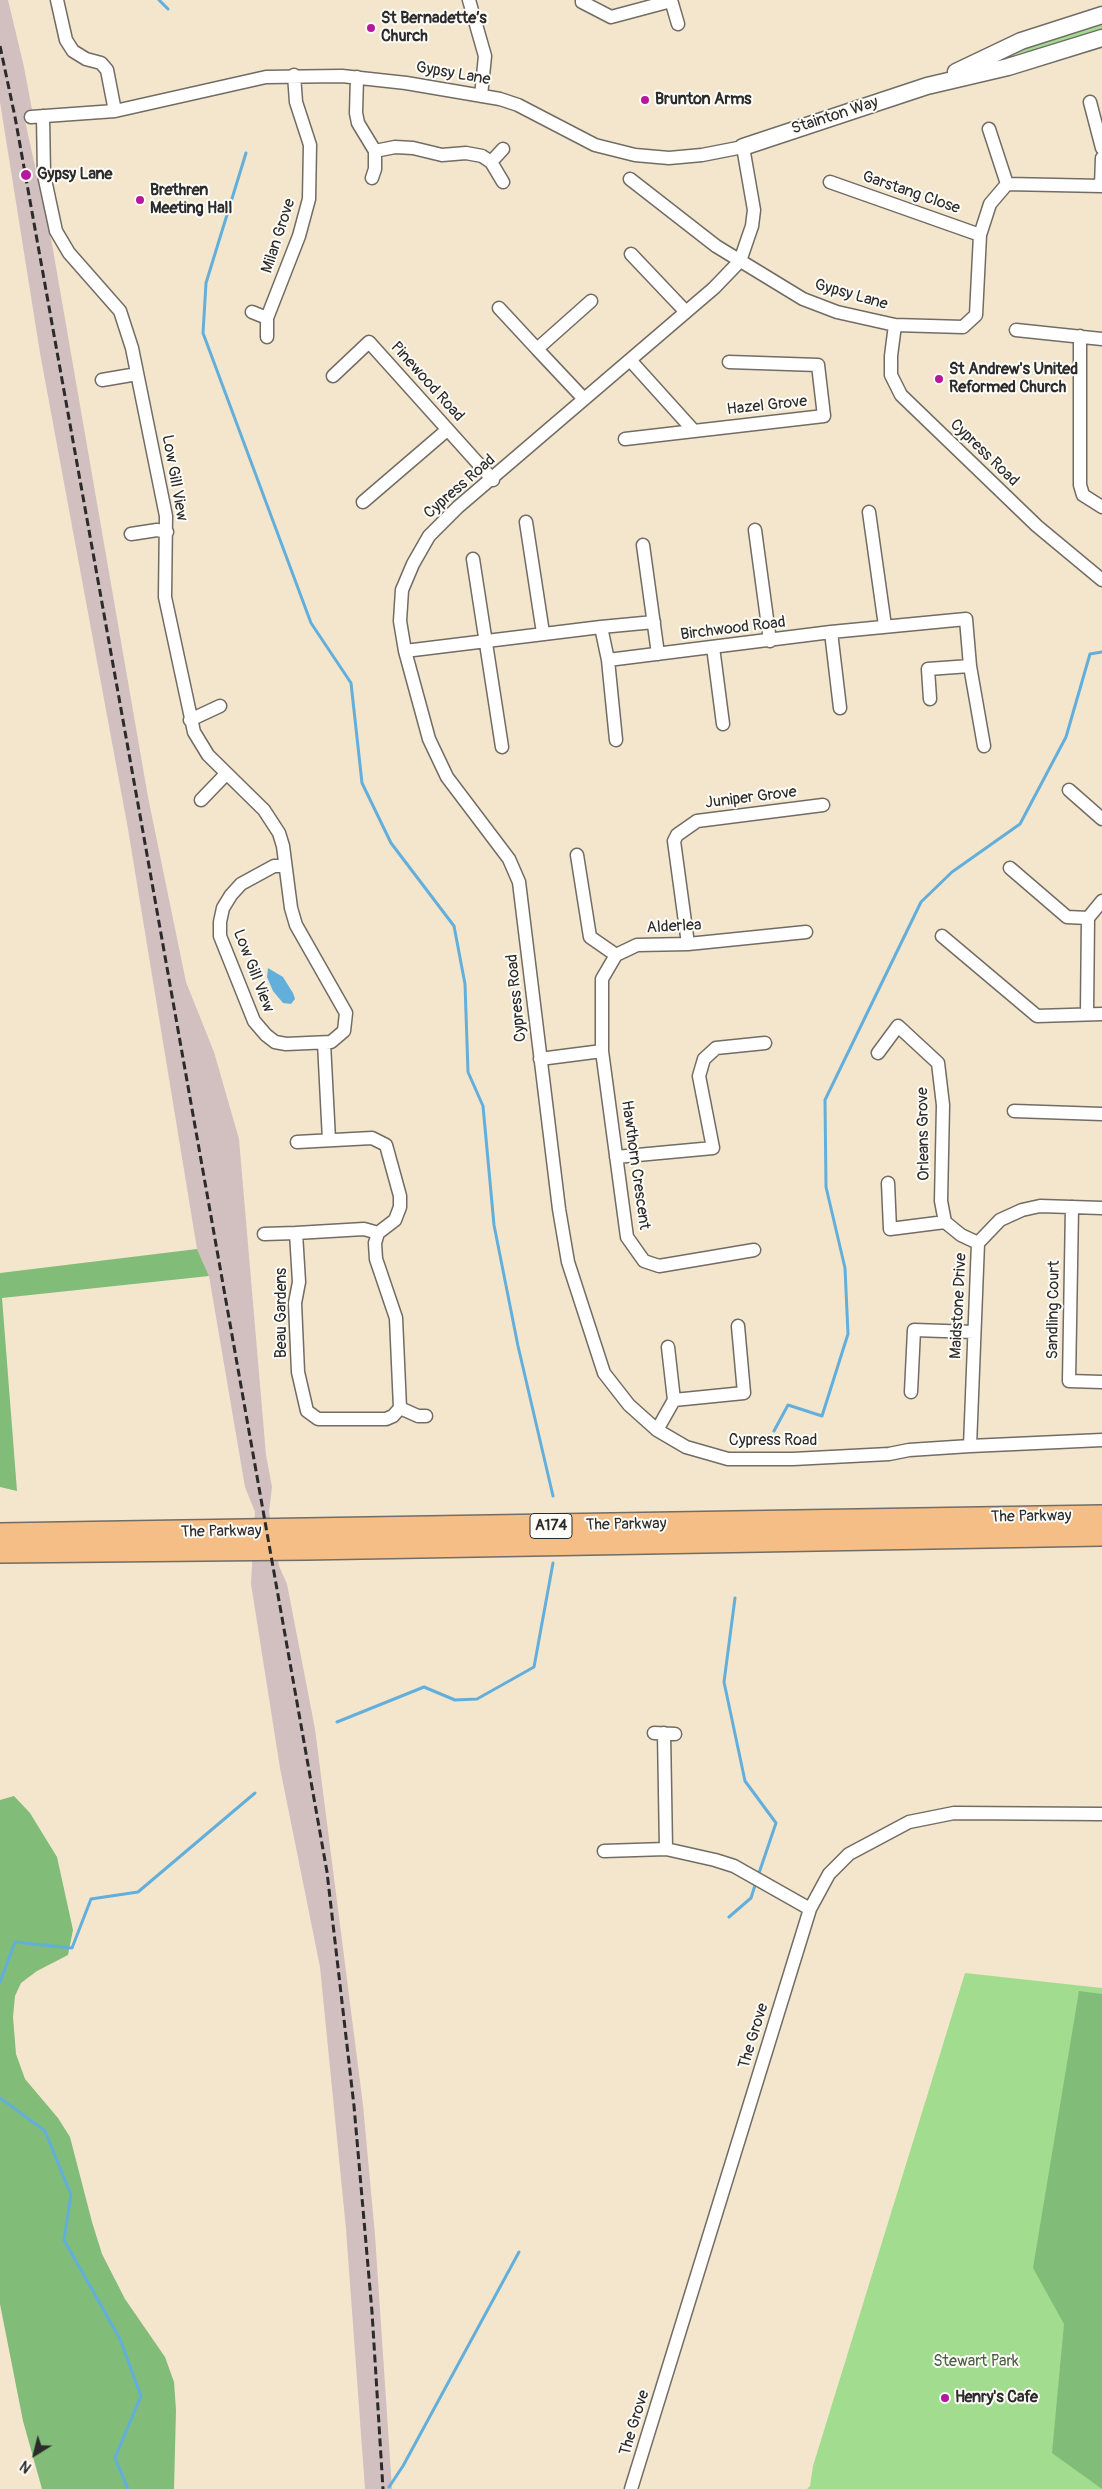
<!DOCTYPE html>
<meta charset="utf-8">
<style>
body{margin:0}
#map{position:relative;width:1102px;height:2489px;overflow:hidden;background:#f4e6cd;font-family:Pangolin,sans-serif}
canvas{display:block}
.north{position:absolute;left:10px;top:2429px;width:50px;height:50px;-webkit-text-stroke:4px #fdfcf7;paint-order:stroke;rotate:216deg;font-size:14px;font-weight:700;line-height:20px;text-align:center;color:#2b2b2b}
.north::after{content:'';display:block;margin:auto;width:18px;height:22px;background:#2b2b2b;clip-path:polygon(50% 0,100% 100%,50% 72%,0 100%)}
</style>
<div id="map">
<canvas width="1102" height="2489"></canvas>
<div class="north">N</div>
</div>
<script>
const ctx = document.querySelector('canvas').getContext('2d');
ctx.lineJoin = 'round';
function fillPath(path, color) {
  ctx.fillStyle = color;
  ctx.fill(path, 'evenodd');
}
function shape(rows) {
  const path = new Path2D();
  for (const r of rows) {
    path.moveTo(r[0], r[1]);
    for (let i = 2; i < r.length; i += 2) path.lineTo(r[i], r[i + 1]);
  }
  return path;
}
function strokePath(path, color, width, dash) {
  ctx.strokeStyle = color;
  ctx.lineWidth = width;
  ctx.lineCap = dash ? 'butt' : 'round';
  ctx.setLineDash(dash || []);
  ctx.stroke(path);
}
function label(font, color, halo, rows, align = 'center') {
  ctx.font = font + ' Pangolin,sans-serif';
  ctx.lineWidth = 4;
  ctx.setLineDash([]);
  ctx.textBaseline = 'middle';
  ctx.strokeStyle = halo;
  ctx.fillStyle = color;
  for (const [text, x, y, turn = 0] of rows) {
    ctx.save();
    ctx.translate(x, y);
    ctx.rotate((+turn || 0) * Math.PI / 180);
    ctx.textAlign = isNaN(turn) ? turn : align;
    if (halo) ctx.strokeText(text, 0, 0);
    ctx.fillText(text, 0, 0);
    ctx.restore();
  }
}
fillPath(shape([
 [0,0,8,0,24,67,33,115,24,116,52,244,148,797,186,982,214,1052,239,1139,266,1455,272,1487,269,1512,279,1566,287,1584,315,1729,363,2105,375,2235,392,2489,365,2489,346,2229,320,1967,280,1768,251,1584,255,1512,245,1487,209,1276,197,1249,128,829,40,353,0,102]
]), '#d2bfc0');
fillPath(shape([
 [1102,20,1102,32,1002,58,1001,56],
 [965,1973,1102,1988,1102,2489,807,2489,810,2486,813,2466]
]), '#a2dc8e');
fillPath(shape([
 [197,1249,209,1276,2,1298,17,1491,0,1487,0,1273],
 [14,1796,30,1813,57,1857,73,1930,68,1955,37,1971,21,1983,15,1996,13,2017,16,2054,25,2079,58,2118,70,2137,92,2222,102,2254,125,2299,165,2357,174,2382,176,2410,174,2489,42,2489,23,2421,0,2304,0,1800],
 [1079,1991,1102,1994,1102,2489,1052,2453,1064,2324,1033,2268]
]), '#81bc79');
fillPath(shape([
 [268,968,283,977,293,993,295,999,291,1004,283,1003,273,991,267,977]
]), '#63afdc');
strokePath(shape([
 [159,0,168,9],
 [246,153,206,283,203,333,311,623,351,683,362,783,391,843,454,926,465,984,468,1072,483,1106,494,1225,518,1346,553,1496],
 [774,1431,788,1405,822,1416,848,1334,845,1268,826,1187,825,1100,921,902,952,872,1020,824,1066,737,1090,654,1102,652],
 [735,1598,724,1682,745,1781,776,1823,758,1876],
 [337,1722,424,1687,455,1700,477,1699,534,1667,553,1563],
 [729,1917,751,1898,756,1882],
 [0,1982,15,1942,72,1948,91,1899,138,1892,255,1793],
 [0,2098,45,2131,71,2195,64,2240,120,2339,141,2396,115,2458,128,2489],
 [389,2487,403,2466,519,2252]
]), '#63afdc', 3);
const minor = shape([
 [57,0,66,40,73,51,86,59,101,63,107,70,115,111],
 [469,0,485,56,481,96],
 [582,0,582,2,611,17,671,1],
 [671,0,678,24],
 [357,77,356,113,358,123,375,151,375,169,372,178],
 [1090,102,1102,148],
 [43,116,44,175,56,231,69,253,120,311,132,348,166,516,165,597,194,732,208,755,264,810,279,833,283,846,291,908,296,925,346,1013,344,1031,331,1042,286,1044,275,1042,266,1035,254,1021,220,936,220,922,223,908,231,895,241,884,274,866,285,866],
 [31,117,115,111,266,77,342,76,406,83,500,99,518,105,595,145,635,155,669,158,702,155,743,147,754,210,752,226,740,261,714,288,458,507,429,536,413,564,402,590,400,621,405,651,429,739,447,777,509,859,519,882,559,1209,568,1262,604,1373,629,1405,657,1430,686,1447,728,1459,793,1459,889,1454,909,1450,970,1446,1102,1440],
 [989,129,1007,184],
 [375,151,395,147,413,148,442,155,466,153,482,156,491,162,503,182],
 [491,162,503,149],
 [630,179,716,246,803,299,837,312,895,325,963,327,976,315,980,235,990,204,1007,184,1102,186],
 [830,182,980,235],
 [1101,186,1102,158],
 [631,254,686,312],
 [499,308,537,349],
 [252,312,267,318],
 [895,325,891,356,891,375,901,395,1037,526,1102,580],
 [1016,330,1102,339],
 [1080,336,1080,485,1083,495,1102,507],
 [267,337,267,318,299,236,309,199,310,145,296,102,294,75],
 [630,360,694,431,824,416,818,365,729,362],
 [333,376,369,342,493,480],
 [102,380,137,374],
 [584,399,537,349,591,301],
 [625,439,694,431],
 [363,502,447,430],
 [869,512,885,626],
 [526,522,543,633],
 [755,530,770,641],
 [131,534,157,530,167,532],
 [643,545,658,654],
 [473,559,502,747],
 [601,627,654,622],
 [831,632,840,708],
 [713,647,723,724],
 [405,651,601,627,608,660,831,632,966,619,970,666,984,746],
 [608,660,616,740],
 [930,699,928,669,970,666],
 [190,720,220,706],
 [1069,790,1102,819],
 [201,800,226,774],
 [577,855,590,937,616,955],
 [1010,868,1067,917,1088,918],
 [942,936,1037,1016,1102,1014],
 [688,944,674,841,677,835,697,821,823,805],
 [1087,1013,1088,918,1102,901],
 [324,1043,329,1140],
 [602,1051,602,979,616,955,637,945,688,944,806,932],
 [878,1053,898,1026,938,1063,943,1105,941,1201,945,1222,961,1235,978,1243],
 [540,1059,602,1051,627,1237,644,1261,659,1266,754,1250],
 [1014,1111,1102,1114],
 [297,1142,372,1138,386,1145,400,1196,400,1207,395,1220,378,1233],
 [616,1157,713,1148,699,1076,704,1059,716,1048,765,1043],
 [888,1183,890,1229,945,1222],
 [1072,1207,1069,1381,1102,1382],
 [364,1229,378,1233,375,1243,376,1259,396,1318,400,1408,393,1416,386,1419,318,1419,307,1411,298,1372,295,1303,299,1282,296,1233,364,1229],
 [264,1234,296,1233],
 [668,1347,674,1400],
 [911,1392,914,1330,974,1332],
 [400,1408,418,1416,426,1416],
 [657,1430,674,1400,744,1393,738,1326],
 [970,1446,978,1243,1000,1220,1022,1210,1040,1206,1102,1208],
 [654,1733,675,1734],
 [664,1733,666,1849],
 [604,1851,666,1849,715,1860,734,1866,810,1909],
 [631,2489,810,1909,829,1874,849,1854,909,1822,954,1813,1102,1814]
]);
const tertiary = shape([
 [956,72,1021,41,1102,15],
 [743,147,927,86,1008,67,1102,38]
]);
const trunk = shape([
 [0,1534,1102,1516],
 [0,1552,306,1549,1102,1535]
]);
strokePath(minor, '#716c64', 15);
strokePath(tertiary, '#716c64', 19);
strokePath(trunk, '#716c64', 24);
strokePath(minor, '#fff', 12);
strokePath(tertiary, '#fff', 16);
strokePath(trunk, '#f6be87', 21);
strokePath(shape([
 [0,46,15,117,143,832,327,1872,354,2106,372,2312,383,2489]
]), '#2b2b2b', 3, [8, 4]);
for (const [x, y, r, color] of [
 [371,28,5,"#b5179e"],
 [645,100,5,"#b5179e"],
 [26,175,6,"#b5179e"],
 [140,200,5,"#b5179e"],
 [939,379,5,"#b5179e"],
 [945,2398,5,"#b5179e"]
]) {
  const dot = new Path2D();
  dot.arc(x, y, r, 0, 2 * Math.PI);
  ctx.fillStyle = color;
  ctx.fill(dot);
  strokePath(dot, '#fdfcf7', 2);
}
for (const [x, y, w] of [
 [551,1526,42]
]) {
  const box = new Path2D();
  box.roundRect(x - w / 2, y - 12.5, w, 25, 4);
  ctx.fillStyle = '#fdfcf7';
  ctx.fill(box);
  strokePath(box, '#2b2b2b', 1);
}
label('bold 15px', '#2b2b2b', null, [
 ["A174",551,1526]
]);
label('bold 16px', '#2b2b2b', '#fdfcf7', [
 ["St Bernadette’s",381,19],
 ["Church",381,37],
 ["Brunton Arms",655,100],
 ["Gypsy Lane",37,175],
 ["Brethren",150,191],
 ["Meeting Hall",150,209],
 ["St Andrew's United",949,370],
 ["Reformed Church",949,388],
 ["Henry's Cafe",955,2398]
], 'left');
label('16px', '#2b2b2b', '#fdfcf7', [
 ["Gypsy Lane",453,74,10],
 ["Stainton Way",835,116,-18],
 ["Garstang Close",911,193,19],
 ["Milan Grove",279,236,-72],
 ["Gypsy Lane",851,295,16],
 ["Pinewood Road",427,382,48],
 ["Hazel Grove",767,406,-6],
 ["Cypress Road",984,453,44],
 ["Low Gill View",174,478,80],
 ["Cypress Road",460,487,-41],
 ["Birchwood Road",733,629,-7],
 ["Juniper Grove",751,798,-7],
 ["Alderlea",674,927,-3],
 ["Low Gill View",253,971,69],
 ["Cypress Road",517,998,-96],
 ["Orleans Grove",924,1134,-91],
 ["Hawthorn Crescent",635,1165,82],
 ["Maidstone Drive",959,1306,-87],
 ["Sandling Court",1054,1310,-89],
 ["Beau Gardens",282,1313,-90],
 ["Cypress Road",773,1441],
 ["The Parkway",1031,1517,-1],
 ["The Parkway",626,1525,-1],
 ["The Parkway",221,1532,-1],
 ["The Grove",754,2036,-73],
 ["The Grove",635,2423,-73]
]);
label('16px', '#4f6049', '#fdfcf7', [
 ["Stewart Park",976,2362]
]);
</script>
